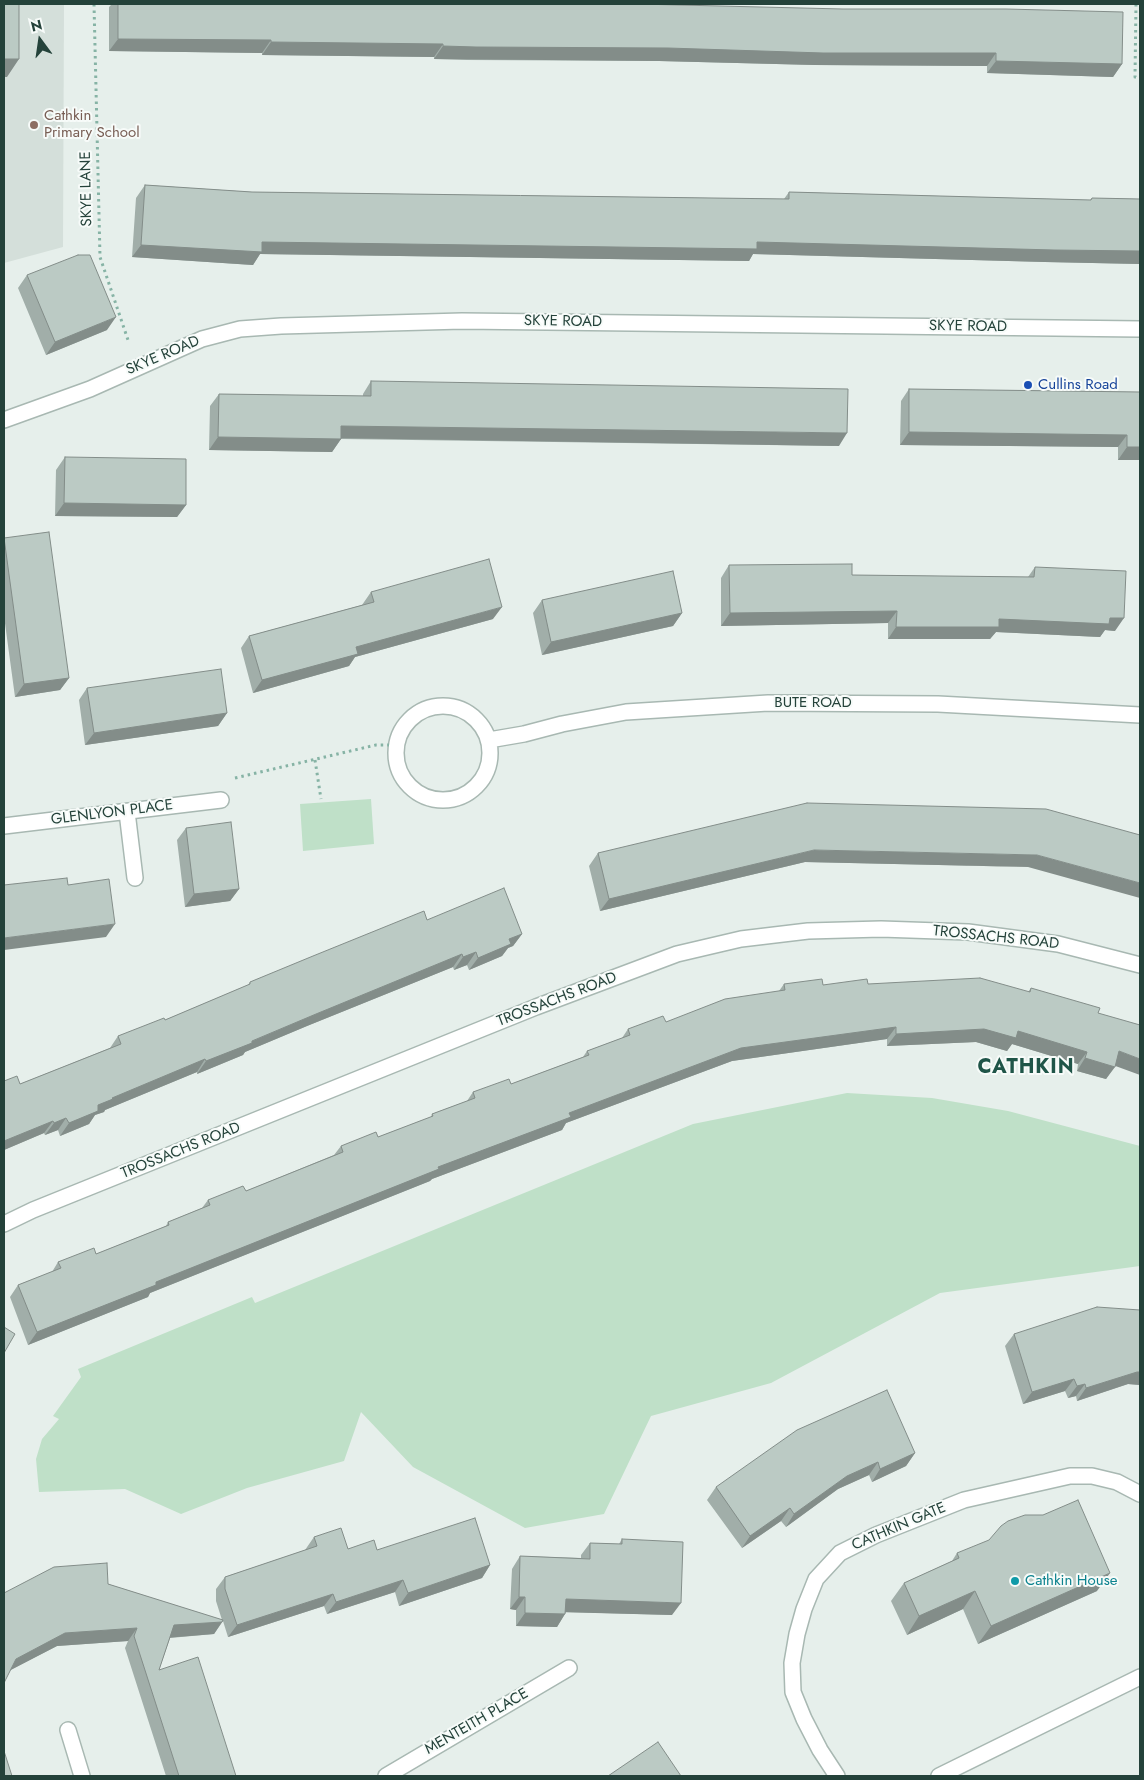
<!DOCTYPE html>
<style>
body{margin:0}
#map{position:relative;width:1144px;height:1780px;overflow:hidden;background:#e6efeb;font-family:Jost,sans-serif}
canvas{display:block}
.frame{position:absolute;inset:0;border:5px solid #24423a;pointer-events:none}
.north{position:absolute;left:15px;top:15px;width:50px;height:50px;-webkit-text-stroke:4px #f7fbf9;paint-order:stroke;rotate:346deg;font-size:14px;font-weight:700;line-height:20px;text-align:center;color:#24423a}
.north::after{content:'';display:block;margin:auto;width:18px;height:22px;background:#24423a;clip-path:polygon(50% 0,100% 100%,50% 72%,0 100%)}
</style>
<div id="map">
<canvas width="1144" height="1780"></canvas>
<div class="frame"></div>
<div class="north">N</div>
</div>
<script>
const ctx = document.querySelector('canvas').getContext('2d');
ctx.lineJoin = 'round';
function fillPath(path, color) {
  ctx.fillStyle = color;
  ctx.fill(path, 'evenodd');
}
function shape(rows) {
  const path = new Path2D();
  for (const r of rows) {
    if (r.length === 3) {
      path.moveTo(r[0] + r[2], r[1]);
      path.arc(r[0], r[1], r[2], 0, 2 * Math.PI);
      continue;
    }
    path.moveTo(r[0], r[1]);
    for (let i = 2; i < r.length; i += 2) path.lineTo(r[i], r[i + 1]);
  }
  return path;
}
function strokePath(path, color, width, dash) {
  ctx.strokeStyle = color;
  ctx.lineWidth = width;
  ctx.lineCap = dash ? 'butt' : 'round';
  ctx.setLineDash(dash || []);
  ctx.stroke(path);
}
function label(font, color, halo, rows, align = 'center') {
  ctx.font = font + ' Jost,sans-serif';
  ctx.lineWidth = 4;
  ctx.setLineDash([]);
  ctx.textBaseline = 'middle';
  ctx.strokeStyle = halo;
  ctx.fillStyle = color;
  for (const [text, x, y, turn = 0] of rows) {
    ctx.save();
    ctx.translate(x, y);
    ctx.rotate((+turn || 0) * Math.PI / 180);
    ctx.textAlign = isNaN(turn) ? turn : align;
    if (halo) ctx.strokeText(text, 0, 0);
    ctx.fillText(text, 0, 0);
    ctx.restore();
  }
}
fillPath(shape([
 [4,4,64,4,63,247,4,263]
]), '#d4dfda');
fillPath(shape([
 [371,799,374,844,303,851,300,804],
 [847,1093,932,1098,1008,1111,1140,1146,1140,1266,940,1293,771,1383,651,1416,604,1514,525,1528,413,1467,361,1412,344,1461,247,1488,181,1514,125,1489,39,1492,36,1459,42,1439,59,1419,53,1416,81,1377,78,1369,252,1297,255,1303,693,1124]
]), '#bfe0c8');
const street = shape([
 [4,420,90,389,202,339,240,329,281,326,462,321,1140,329],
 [443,753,47],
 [489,740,524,734,562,724,626,712,768,703,938,704,1140,715],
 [127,812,135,878],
 [4,826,221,800],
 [4,1224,33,1210,536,1007,677,954,741,939,808,931,881,929,968,932,1058,944,1140,965],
 [68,1730,82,1776],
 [386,1776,569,1668],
 [837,1776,820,1750,804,1719,793,1692,792,1663,797,1634,804,1609,816,1579,840,1553,876,1535,964,1500,1070,1476,1092,1476,1117,1482,1140,1494],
 [939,1776,1140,1677]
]);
strokePath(street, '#a8b8b2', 18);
strokePath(shape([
 [94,4,100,257,129,343],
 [1136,4,1135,77,1140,77],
 [315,760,321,799],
 [235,778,376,745,396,745]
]), '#86b3a5', 3, [2.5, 4]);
strokePath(street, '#fff', 15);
fillPath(shape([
 [112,4,638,4,1122,64,1113,77,987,73,987,66,815,65,659,61,467,60,434,59,434,57,262,55,262,53,109,51,109,7],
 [145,185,252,192,784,199,789,192,1090,200,1092,198,1140,199,1140,264,1045,262,753,254,749,261,260,254,253,265,132,257,136,198],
 [27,275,107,330,46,355,18,288],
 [371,381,839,446,341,439,332,452,209,450,210,406,219,394,363,396,363,394],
 [909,389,1140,392,1140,460,1118,460,1118,447,900,445,901,401],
 [65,457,186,505,177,517,55,516,56,470],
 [4,538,69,678,60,690,15,697,4,616],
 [729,565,852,575,1028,577,1035,567,1115,631,1105,630,1100,637,996,632,990,639,888,639,888,623,721,626,721,578],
 [371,592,493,619,355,657,349,666,253,693,241,648,249,636,362,605],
 [542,600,682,613,673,626,542,655,533,613],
 [87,688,227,713,218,726,85,745,79,700],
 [186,828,239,889,230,901,185,907,177,840],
 [598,853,1028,867,805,862,600,911,589,866],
 [427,920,522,934,513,946,508,948,502,956,469,970,467,965,454,970,453,967,307,1026,245,1052,243,1055,197,1074,197,1072,105,1110,104,1112,95,1115,89,1124,60,1136,58,1130,45,1135,44,1133,4,1150,4,1081,20,1084,110,1048,118,1036,165,1020,248,985,250,982],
 [784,984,823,985,868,984,1028,992,1031,988,1098,1013,1115,1065,1106,1079,1077,1071,1078,1064,1012,1044,1007,1051,976,1042,887,1046,887,1039,732,1061,566,1123,562,1130,432,1179,430,1181,150,1293,148,1297,28,1345,10,1297,18,1285,52,1272,58,1262,96,1254,166,1226,168,1222,202,1208,208,1200,246,1191,334,1155,341,1146,378,1137,431,1117,432,1114,467,1101,473,1092,511,1084,583,1057,587,1051,622,1038,628,1029,666,1022,779,991],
 [1140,1310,1140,1385,1128,1384,1077,1401,1076,1396,1068,1398,1065,1391,1023,1404,1005,1346,1014,1334],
 [915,1453,906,1466,872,1482,869,1475,838,1489,786,1527,781,1521,742,1548,707,1500,716,1487],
 [314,1537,348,1549,377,1550,490,1565,482,1578,399,1606,395,1592,327,1614,324,1606,228,1637,223,1621,214,1634,170,1638,159,1670,236,1776,166,1776,125,1648,128,1641,57,1646,10,1670,4,1593,108,1584,222,1620,216,1601,216,1589,225,1577,305,1550],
 [622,1539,672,1615,566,1612,557,1627,516,1626,516,1610,510,1609,512,1569,520,1556,581,1558,581,1555,590,1543,619,1544],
 [957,1553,1097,1591,978,1644,963,1609,907,1635,891,1601,904,1583,952,1561]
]), '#a1aea9');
fillPath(shape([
 [118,39,271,40,262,53,109,51],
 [271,42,443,44,434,57,262,55],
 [443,46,668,48,996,53,987,66,815,65,659,61,434,59],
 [4,59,19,59,7,77,4,77],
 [996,61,1122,64,1113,77,987,73],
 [262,242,757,242,1140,251,1140,264,1045,262,753,254,749,261,260,254,253,265,132,257,141,245],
 [116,317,107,330,46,355,55,342],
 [341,426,847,433,839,446,332,438],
 [909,432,1127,435,1118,447,900,445],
 [218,437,341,439,332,452,209,450],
 [1127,447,1140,447,1140,460,1118,460],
 [64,503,186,505,177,517,55,516],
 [502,607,493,619,355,657,349,666,253,693,262,680,356,647],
 [897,611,888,623,721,626,730,613],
 [682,613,673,626,542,655,551,642],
 [1110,618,1124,618,1115,631,1105,630,1100,637,996,632,990,639,888,639,896,627,999,619],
 [69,678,60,690,15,697,24,684],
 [227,713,218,726,85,745,94,733],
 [814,850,1037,855,1140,883,1140,898,1028,867,805,862,600,911,609,899],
 [239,889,230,901,185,907,194,894],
 [115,924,106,937,4,950,4,938],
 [522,934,513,946,508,948,502,956,469,970,478,958,509,939],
 [476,952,467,965,454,970,463,957],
 [462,954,453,967,307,1026,245,1052,243,1055,197,1074,206,1061,316,1014],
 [896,1027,887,1039,732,1061,566,1123,562,1130,432,1179,430,1181,150,1293,148,1297,28,1345,37,1332,156,1282,569,1113,741,1048],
 [984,1029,1018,1031,1087,1052,1078,1064,1012,1044,1007,1051,976,1042,887,1046,896,1034],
 [1119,1051,1140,1059,1140,1075,1110,1064],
 [1085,1058,1115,1067,1106,1079,1077,1071],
 [205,1059,197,1072,105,1110,104,1112,95,1115,89,1124,60,1136,69,1123,98,1105,112,1098],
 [66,1118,58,1130,45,1135,54,1123],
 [53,1121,44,1133,4,1150,4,1141],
 [1137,1372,1140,1372,1140,1385,1128,1384,1077,1401,1086,1388],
 [1074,1379,1065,1391,1023,1404,1032,1392],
 [1085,1384,1076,1396,1068,1398,1077,1386],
 [915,1453,906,1466,872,1482,880,1469],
 [878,1462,869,1475,838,1489,786,1527,794,1514,847,1476],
 [790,1508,781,1521,742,1548,750,1536],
 [490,1565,482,1578,399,1606,408,1593],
 [1110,1573,1097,1591,978,1644,991,1626],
 [403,1580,395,1592,327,1614,336,1602],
 [975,1591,963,1609,907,1635,919,1616],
 [333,1594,324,1606,228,1637,237,1625],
 [519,1597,525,1597,516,1610,510,1609],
 [566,1599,681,1603,672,1615,557,1612],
 [525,1613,565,1614,557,1627,516,1626],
 [222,1622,214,1634,165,1638,174,1625],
 [137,1628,128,1641,57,1646,7,1672,16,1659,65,1633]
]), '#838d89');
const building = shape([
 [4,4,19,4,19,59,4,59,4,4],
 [118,4,638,4,843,9,1006,9,1123,12,1122,64,996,61,996,53,823,53,668,48,476,47,443,46,443,44,271,42,271,40,118,39,118,4],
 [145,185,252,192,789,199,789,192,1091,200,1092,198,1140,199,1140,251,1054,250,757,242,757,249,262,242,262,252,141,245,145,185],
 [78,255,90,255,116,317,55,342,27,275,78,255],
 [371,381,848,389,847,433,341,426,341,439,218,437,219,394,371,396,371,381],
 [909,389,1140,392,1140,447,1127,447,1127,435,909,432,909,389],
 [65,457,186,459,186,505,64,503,65,457],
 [49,532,69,678,24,684,4,538,49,532],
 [489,559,502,607,356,647,358,654,262,680,249,636,374,602,371,592,489,559],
 [852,564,852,575,1034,577,1035,567,1126,571,1124,618,1110,618,1109,624,999,619,999,627,896,627,897,611,730,613,729,565,852,564],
 [673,571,682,613,551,642,542,600,673,571],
 [221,669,227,713,94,733,87,688,221,669],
 [807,803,1046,809,1140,835,1140,883,1037,855,814,850,609,899,598,853,807,803],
 [231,822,239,889,194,894,186,828,231,822],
 [67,878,68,885,109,879,115,924,4,938,4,885,67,878],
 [504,888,522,934,509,939,511,944,478,958,476,952,463,957,462,954,316,1014,252,1041,252,1043,206,1061,205,1059,112,1098,113,1099,98,1105,98,1111,69,1123,66,1118,54,1123,53,1121,4,1141,4,1081,17,1076,20,1084,121,1044,118,1036,164,1018,165,1020,250,984,250,982,313,956,424,911,427,920,504,888],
 [980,978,1030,992,1031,988,1100,1008,1098,1013,1140,1025,1140,1059,1119,1051,1115,1067,1085,1058,1087,1052,1018,1031,1016,1038,984,1029,896,1034,896,1027,741,1048,569,1113,571,1117,438,1167,439,1169,156,1282,156,1285,37,1332,18,1285,61,1268,58,1262,94,1248,96,1254,169,1225,168,1222,210,1205,208,1200,243,1186,246,1191,343,1152,341,1146,376,1132,378,1137,433,1116,432,1114,475,1098,473,1092,509,1079,511,1084,589,1055,587,1051,630,1035,628,1029,663,1016,666,1022,725,999,785,990,784,984,822,979,823,985,867,979,868,984,980,978],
 [1097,1307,1140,1310,1140,1372,1137,1372,1086,1388,1085,1384,1077,1386,1074,1379,1032,1392,1014,1334,1097,1307],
 [4,1327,15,1334,4,1353,4,1327],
 [887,1390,915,1453,880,1469,878,1462,847,1476,794,1514,790,1508,750,1536,716,1487,797,1430,887,1390],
 [1078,1500,1110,1573,991,1626,975,1591,919,1616,904,1583,959,1558,957,1553,989,1540,1001,1526,1008,1521,1025,1515,1043,1515,1078,1500],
 [475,1518,490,1565,408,1593,403,1580,336,1602,333,1594,237,1625,225,1589,225,1577,317,1546,314,1537,341,1528,348,1549,374,1540,377,1550,475,1518],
 [622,1539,683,1542,681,1603,566,1599,565,1614,525,1613,525,1597,519,1597,520,1556,590,1559,590,1543,622,1544,622,1539],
 [107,1563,108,1584,223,1620,222,1622,174,1625,159,1670,198,1657,236,1776,179,1776,134,1636,137,1628,65,1633,16,1659,4,1683,4,1593,54,1567,107,1563],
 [658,1742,681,1776,608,1776,658,1742],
 [4,1751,12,1776,4,1776,4,1751]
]);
fillPath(building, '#bbcac4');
strokePath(building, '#838d89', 1);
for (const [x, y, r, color] of [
 [34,125,5,"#8d6e63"],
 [1028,385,5,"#1a4fb4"],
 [1015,1581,5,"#0f9aa8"]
]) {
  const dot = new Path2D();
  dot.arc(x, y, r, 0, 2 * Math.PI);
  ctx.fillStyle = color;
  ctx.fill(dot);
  strokePath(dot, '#f7fbf9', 2);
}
label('15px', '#785e54', '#f7fbf9', [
 ["Cathkin",44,116],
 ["Primary School",44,133]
], 'left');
label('15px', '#24423a', '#f7fbf9', [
 ["SKYE LANE",87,189,-91],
 ["SKYE ROAD",563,322,1],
 ["SKYE ROAD",968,327,1],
 ["SKYE ROAD",163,356,-23],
 ["BUTE ROAD",813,703],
 ["GLENLYON PLACE",112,813,-7],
 ["TROSSACHS ROAD",996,938,6],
 ["TROSSACHS ROAD",557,1000,-21],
 ["TROSSACHS ROAD",181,1151,-22],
 ["CATHKIN GATE",899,1527,-23],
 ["MENTEITH PLACE",477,1722,-30]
]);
label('15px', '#164399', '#f7fbf9', [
 ["Cullins Road",1038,385]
], 'left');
label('15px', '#0d838f', '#f7fbf9', [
 ["Cathkin House",1025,1581]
], 'left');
ctx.letterSpacing = '1px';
label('bold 20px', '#1f5548', '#f7fbf9', [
 ["CATHKIN",1026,1068]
]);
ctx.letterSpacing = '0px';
</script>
